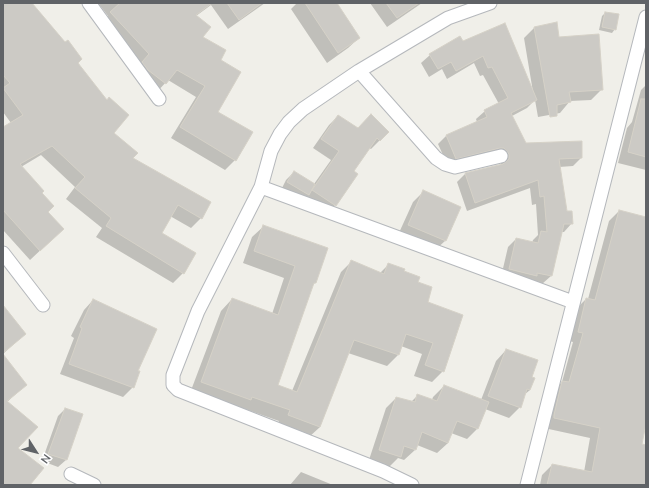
<!DOCTYPE html>
<style>
body{margin:0}
#map{position:relative;width:649px;height:488px;overflow:hidden;background:#f0efe9;font-family:Mulish,sans-serif}
canvas{display:block}
.frame{position:absolute;inset:0;border:4px solid #606367;pointer-events:none}
.north{position:absolute;left:16px;top:432px;width:40px;height:40px;-webkit-text-stroke:3px #fff;paint-order:stroke;rotate:126deg;font-size:11px;font-weight:700;line-height:16px;text-align:center;color:#606367}
.north::after{content:'';display:block;margin:auto;width:14px;height:18px;background:#606367;clip-path:polygon(50% 0,100% 100%,50% 72%,0 100%)}
</style>
<div id="map">
<canvas width="649" height="488"></canvas>
<div class="frame"></div>
<div class="north">N</div>
</div>
<script>
const ctx = document.querySelector('canvas').getContext('2d');
ctx.lineJoin = 'round';
function fillPath(path, color) {
  ctx.fillStyle = color;
  ctx.fill(path, 'evenodd');
}
function shape(rows) {
  const path = new Path2D();
  for (const r of rows) {
    path.moveTo(r[0], r[1]);
    for (let i = 2; i < r.length; i += 2) path.lineTo(r[i], r[i + 1]);
  }
  return path;
}
function strokePath(path, color, width, dash) {
  ctx.strokeStyle = color;
  ctx.lineWidth = width;
  ctx.lineCap = dash ? 'butt' : 'round';
  ctx.setLineDash(dash || []);
  ctx.stroke(path);
}
fillPath(shape([
 [3,3,31,3,77,63,112,133,132,159,201,218,191,228,170,216,160,233,183,273,173,283,96,237,102,228,66,199,75,187,41,155,21,167,41,193,47,212,63,229,30,260,3,230,3,128,11,123,3,112],
 [98,3,265,3,228,29,211,5,196,16,202,37,219,60,217,112,235,160,225,170,171,138,196,97,168,80,155,94,101,23,108,16],
 [297,3,335,3,359,38,348,48,327,63,291,9],
 [370,3,422,3,387,27],
 [605,13,615,29,612,33,599,30,602,16],
 [505,24,533,92,524,38,534,28,559,38,602,89,591,100,570,101,560,113,538,117,535,100,527,108,512,116,525,144,581,142,581,158,573,166,559,167,566,212,572,223,564,232,562,232,551,276,542,284,501,277,508,247,516,239,532,243,533,240,538,235,536,204,532,205,530,188,467,211,457,182,465,174,501,165,501,162,448,166,438,144,446,136,477,122,476,119,485,111,499,104,483,75,480,76,474,63,447,79,442,69,429,77,421,63,430,55],
 [646,85,646,170,618,163,627,128,632,122,641,90],
 [338,116,357,129,388,132,371,149,369,148,352,171,357,174,335,205,326,214,281,190,286,180,294,172,314,184,331,160,313,148,329,125],
 [424,191,460,207,445,241,434,251,398,235,413,202],
 [619,211,646,218,646,419,641,445,646,446,646,485,540,485,542,475,552,465,584,472,590,438,544,428,552,392,562,382,573,342,569,341,576,309,586,299,588,299,609,221],
 [264,226,315,283,312,285,277,385,292,391,341,272,352,261,380,273,389,264,403,272,417,283,427,303,443,371,432,382,414,376,422,354,401,346,398,355,387,366,348,353,320,427,308,438,277,426,279,421,242,408,239,411,190,393,221,311,232,299,272,314,284,278,243,263,252,237],
 [93,300,137,371,133,387,123,397,60,374,74,338,71,336,84,310],
 [3,306,25,334,3,354],
 [506,350,531,377,530,390,524,395,520,407,509,418,485,409,477,429,467,439,451,433,448,443,437,453,417,445,415,450,404,460,398,458,389,467,369,460,386,408,396,398,411,402,418,395,432,400,433,397,444,386,481,400,496,361],
 [3,356,26,385,7,402,17,448,29,485,3,485],
 [65,409,82,415,66,460,58,467,42,461,58,416],
 [301,472,333,485,290,485]
]), '#0003');
const building = shape([
 [3,3,32,3,65,42,68,40,82,59,78,63,107,100,109,97,129,115,114,133,138,153,133,158,211,202,202,219,178,205,162,233,196,253,184,274,106,226,111,218,75,188,85,177,52,146,20,164,44,191,42,193,54,206,48,212,64,229,40,251,3,210,3,127,23,115,3,88,10,83,3,75,3,3],
 [120,3,212,3,196,15,211,27,203,37,226,50,221,60,241,72,218,112,253,132,236,161,180,127,205,86,177,70,166,84,148,70,142,62,149,54,110,12,120,3],
 [227,3,262,3,239,20,227,3],
 [305,3,337,3,360,38,338,53,305,3],
 [386,3,419,3,397,18,386,3],
 [605,12,619,14,616,30,602,27,605,12],
 [557,22,559,37,599,34,603,90,569,92,571,102,557,105,557,116,550,117,534,27,557,22],
 [505,23,537,100,511,113,526,143,582,141,582,158,559,159,567,211,572,211,573,224,564,224,552,276,537,273,537,276,509,269,516,238,538,243,541,231,547,232,544,196,540,197,538,180,475,203,465,173,503,164,509,159,509,154,504,148,500,148,456,159,446,135,487,117,484,110,508,98,492,67,488,68,483,56,456,71,451,62,438,69,429,54,460,36,463,41,505,23],
 [641,99,646,99,646,157,628,152,641,99],
 [371,114,389,132,380,141,377,138,354,171,358,174,336,206,312,190,339,151,321,139,338,115,358,128,371,114],
 [294,171,315,184,309,195,287,182,294,171],
 [423,190,461,207,446,241,408,225,423,190],
 [619,210,646,217,646,424,642,444,646,445,646,485,547,485,552,464,592,472,600,428,554,418,554,415,562,381,569,382,583,333,578,332,586,298,595,300,619,210],
 [263,225,328,248,316,283,314,283,278,385,297,392,351,260,384,274,388,263,405,269,404,271,420,277,418,282,432,287,428,302,463,315,444,372,425,365,433,343,406,334,399,355,354,340,320,427,288,415,290,410,252,397,251,400,201,382,232,298,278,315,295,266,254,251,263,225],
 [93,299,157,329,138,371,140,371,134,388,69,364,82,328,80,327,93,299],
 [3,305,26,334,3,353,3,305],
 [506,349,538,360,532,377,535,378,530,390,527,389,521,408,488,396,506,349],
 [3,354,27,385,7,401,38,427,18,448,44,468,30,485,3,485,3,354],
 [444,385,489,402,478,429,457,421,448,443,422,432,416,450,404,446,401,457,379,450,396,397,415,402,417,394,437,401,444,385],
 [65,408,83,414,67,460,48,454,65,408]
]);
fillPath(building, '#cccac5');
strokePath(building, '#d5d1c7', 1);
const street = shape([
 [89,3,159,99],
 [359,71,436,158,445,164,455,167,501,156],
 [261,187,573,302],
 [3,253,43,305],
 [71,474,94,485],
 [412,485,383,471,178,390,173,385,173,375,198,311,261,187,271,151,280,134,289,122,303,109,359,71,448,18,490,3],
 [527,485,646,17]
]);
strokePath(street, '#b5b8bc', 15);
strokePath(street, '#fff', 13);
</script>
